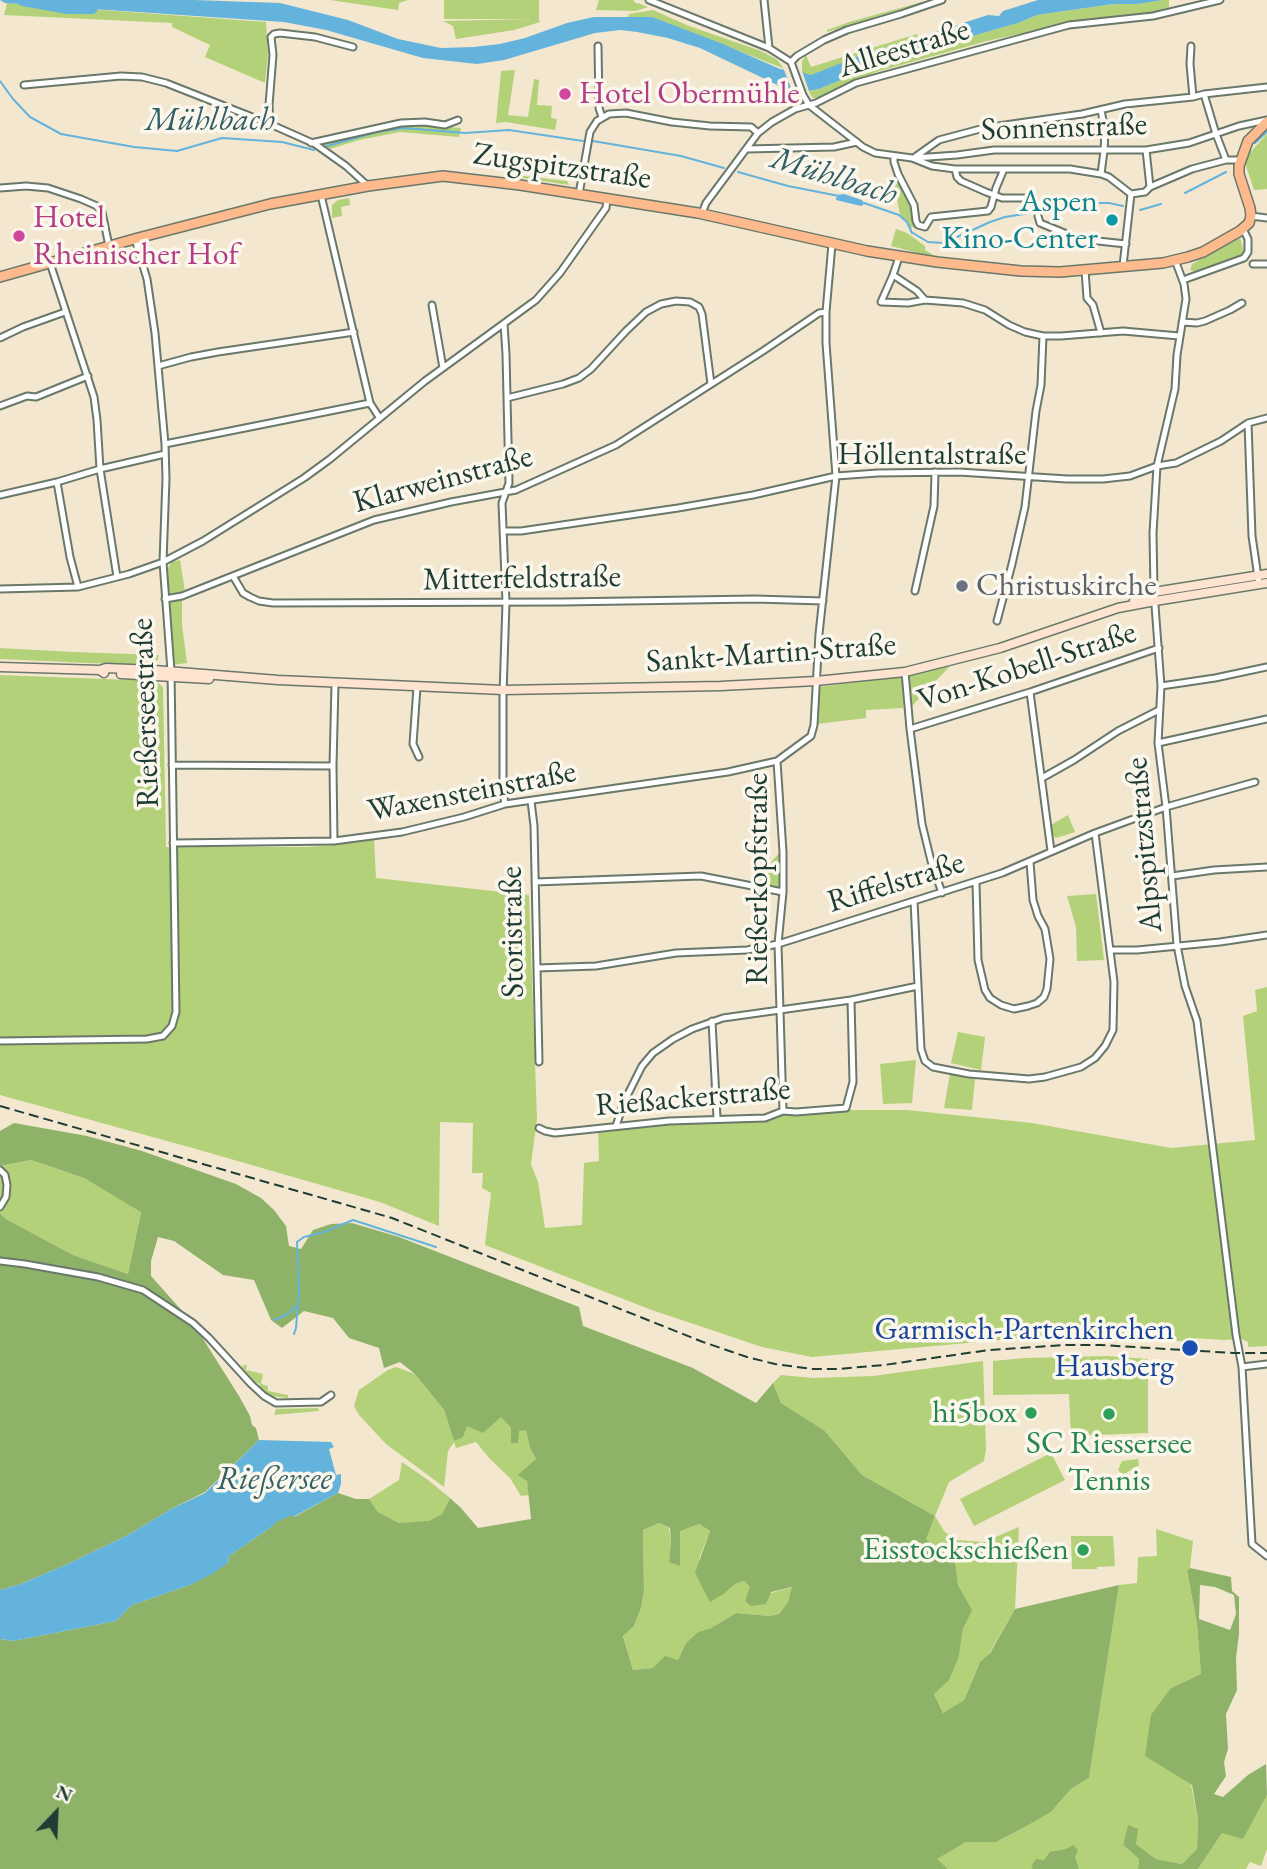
<!DOCTYPE html>
<meta charset="utf-8">
<style>
body{margin:0}
#map{position:relative;width:1267px;height:1869px;overflow:hidden;background:#f3e7cf;font-family:"EB Garamond",serif}
canvas{display:block}
.north{position:absolute;left:21px;top:1778px;width:70px;height:70px;-webkit-text-stroke:5px #fbf7ec;paint-order:stroke;rotate:23deg;font-size:19px;font-weight:700;line-height:28px;text-align:center;color:#1f3d34}
.north::after{content:'';display:block;margin:auto;width:24px;height:32px;background:#1f3d34;clip-path:polygon(50% 0,100% 100%,50% 72%,0 100%)}
</style>
<div id="map">
<canvas width="1267" height="1869"></canvas>
<div class="north">N</div>
</div>
<script>
const ctx = document.querySelector('canvas').getContext('2d');
ctx.lineJoin = 'round';
function fillPath(path, color) {
  ctx.fillStyle = color;
  ctx.fill(path, 'evenodd');
}
function shape(rows) {
  const path = new Path2D();
  for (const r of rows) {
    path.moveTo(r[0], r[1]);
    for (let i = 2; i < r.length; i += 2) path.lineTo(r[i], r[i + 1]);
  }
  return path;
}
function strokePath(path, color, width, dash) {
  ctx.strokeStyle = color;
  ctx.lineWidth = width;
  ctx.lineCap = dash ? 'butt' : 'round';
  ctx.setLineDash(dash || []);
  ctx.stroke(path);
}
function label(font, color, halo, rows, align = 'center') {
  ctx.font = font + ' "EB Garamond",serif';
  ctx.lineWidth = 7;
  ctx.setLineDash([]);
  ctx.textBaseline = 'middle';
  ctx.strokeStyle = halo;
  ctx.fillStyle = color;
  for (const [text, x, y, turn = 0] of rows) {
    ctx.save();
    ctx.translate(x, y);
    ctx.rotate((+turn || 0) * Math.PI / 180);
    ctx.textAlign = isNaN(turn) ? turn : align;
    if (halo) ctx.strokeText(text, 0, 0);
    ctx.fillText(text, 0, 0);
    ctx.restore();
  }
}
fillPath(shape([
 [330,0,408,0,399,3,398,10],
 [444,0,539,0,539,19,540,22,514,30,456,39,453,26,443,21,533,19,444,19],
 [599,0,633,0,637,4,638,3,648,7,636,11,596,10],
 [1163,0,1169,0,1169,7,1151,14,1088,19,987,41,876,72,824,97,813,98,808,91,819,89,848,77,962,39,1018,23,1037,15,1113,4,1137,4],
 [922,2,922,3,827,32,827,30,849,22],
 [7,3,266,22,268,54,265,83,205,57,210,45,172,27,172,23,4,15],
 [653,10,689,26,761,51,776,59,785,69,652,17,628,17,629,14],
 [917,34,918,37,854,58,826,70,811,75,802,73,802,61,806,55,811,67],
 [515,70,508,115,528,117,534,79,539,80,537,105,552,106,551,118,557,119,555,130,506,122,496,123,501,71],
 [410,124,461,128,459,137,400,132,359,140,330,149,322,142],
 [1267,134,1267,189,1254,190,1245,163,1246,157],
 [507,174,567,181,569,185,504,175],
 [893,178,899,178,911,203,914,227,910,228,908,222,900,215],
 [349,198,350,205,341,207,342,216,332,218,332,205,338,200],
 [896,229,907,233,925,246,925,250,932,254,933,257,891,246],
 [1240,238,1245,255,1196,272,1190,270,1192,264],
 [180,560,185,592,169,595,165,572,172,562],
 [182,598,182,625,187,663,172,665,169,601],
 [0,648,73,652,159,655,157,661,152,665,86,663,0,659],
 [951,665,911,707,907,676],
 [0,675,156,681,163,687,166,847,307,847,337,845,374,839,376,878,529,895,537,1119,531,1164,538,1182,545,1228,582,1225,584,1163,599,1161,598,1130,845,1110,907,1110,1032,1123,1171,1148,1255,1140,1243,1016,1257,1011,1255,990,1267,987,1267,1346,1248,1347,1248,1342,1242,1339,1223,1340,1195,1338,1194,1342,1105,1336,1056,1335,812,1357,762,1347,649,1309,485,1245,491,1193,482,1188,483,1173,472,1173,473,1123,440,1122,439,1226,380,1202,189,1147,0,1095],
 [902,677,903,708,866,710,866,718,817,724,818,687],
 [1068,815,1075,832,1056,838,1053,835,1051,825],
 [780,852,782,891,751,885],
 [1096,894,1104,960,1077,961,1076,927,1067,896],
 [958,1032,985,1037,981,1070,951,1063],
 [916,1060,912,1103,883,1104,880,1064],
 [950,1074,975,1079,972,1110,944,1108],
 [31,1160,84,1178,141,1211,128,1274,73,1255,6,1219,0,1213,0,1166],
 [1108,1356,1148,1359,1148,1433,1071,1436,1069,1394,993,1395,993,1361,1025,1358],
 [983,1361,986,1449,984,1461,949,1482,935,1516,944,1531,955,1540,984,1542,1019,1527,1015,1609,988,1655,978,1666,964,1700,943,1713,934,1694,959,1656,963,1629,971,1610,958,1585,955,1560,942,1556,925,1539,935,1516,862,1475,824,1430,781,1403,773,1383,781,1375,813,1378,873,1376],
 [244,1365,247,1365,246,1370,263,1374,261,1384,268,1386,268,1391,288,1395,288,1398,270,1396,259,1387,260,1384,255,1382,242,1367],
 [396,1367,415,1374,444,1410,454,1441,467,1426,501,1416,511,1428,519,1430,526,1429,530,1448,536,1459,527,1481,529,1495,521,1496,510,1478,490,1459,476,1442,456,1448,454,1442,448,1451,444,1487,386,1444,359,1415,354,1406,359,1390,388,1370],
 [318,1408,319,1411,274,1415,276,1409],
 [1051,1453,1065,1480,974,1526,960,1499],
 [1138,1459,1139,1465,1123,1475,1118,1470,1122,1461],
 [402,1462,428,1480,450,1498,442,1514,429,1522,399,1523,378,1512,369,1499,399,1480],
 [659,1523,669,1528,671,1542,669,1562,680,1565,679,1531,699,1524,710,1531,699,1559,725,1593,735,1584,744,1581,750,1587,771,1593,793,1587,788,1602,779,1614,770,1616,736,1613,711,1628,698,1632,686,1643,678,1660,653,1668,633,1670,623,1635,634,1626,641,1608,644,1591,643,1530],
 [1156,1529,1193,1541,1190,1568,1187,1572,1197,1624,1201,1674,1171,1688,1198,1819,1197,1850,1182,1864,1156,1859,1136,1844,1128,1826,1123,1845,1139,1859,1138,1869,948,1869,936,1859,966,1842,996,1842,1025,1827,1051,1812,1071,1789,1089,1778,1119,1585,1137,1583,1138,1557,1157,1556],
 [1071,1536,1113,1536,1115,1566,1097,1567,1097,1569,1072,1569],
 [1267,1795,1267,1849,1261,1866,1250,1862,1246,1869,1198,1869,1222,1833,1243,1838]
]), '#b3d178');
fillPath(shape([
 [14,1123,87,1136,142,1151,236,1184,261,1198,274,1210,286,1226,289,1246,301,1249,313,1230,331,1224,352,1223,399,1237,579,1307,583,1326,693,1368,756,1403,773,1383,781,1403,824,1430,862,1475,935,1516,926,1539,942,1556,955,1560,958,1585,972,1610,963,1629,959,1656,949,1680,934,1694,943,1713,964,1700,980,1662,990,1653,1015,1609,1119,1585,1089,1778,1071,1789,1051,1812,1025,1827,996,1842,966,1842,937,1859,948,1869,0,1869,0,1639,13,1641,116,1621,132,1605,190,1585,228,1563,229,1556,274,1525,274,1523,292,1514,294,1517,338,1493,356,1499,369,1499,378,1512,399,1523,429,1521,442,1514,450,1498,461,1508,478,1528,531,1519,527,1481,518,1475,536,1459,530,1448,526,1430,519,1431,518,1443,511,1443,511,1428,501,1417,483,1433,467,1426,463,1437,454,1441,444,1410,415,1374,400,1362,384,1368,379,1348,349,1338,333,1318,304,1311,282,1328,271,1320,254,1280,223,1275,174,1241,158,1237,151,1261,151,1276,193,1323,239,1396,250,1416,252,1425,256,1428,259,1440,205,1492,173,1508,128,1535,70,1563,21,1584,0,1590,0,1213,6,1219,73,1255,128,1274,141,1212,84,1178,31,1160,0,1166,0,1131],
 [659,1523,670,1528,671,1542,669,1562,680,1566,680,1531,699,1524,710,1531,695,1573,710,1602,725,1593,735,1584,744,1581,750,1587,745,1601,751,1606,766,1604,771,1592,792,1587,788,1602,779,1614,770,1616,736,1613,711,1628,698,1632,686,1643,678,1660,665,1656,653,1668,633,1670,623,1636,634,1626,641,1608,644,1591,643,1530],
 [1190,1568,1231,1577,1232,1591,1239,1597,1239,1634,1236,1658,1237,1690,1226,1714,1228,1749,1224,1762,1226,1776,1214,1794,1223,1797,1248,1775,1266,1764,1267,1795,1243,1839,1222,1833,1198,1869,1138,1869,1139,1859,1123,1845,1128,1825,1138,1829,1136,1844,1156,1859,1182,1864,1197,1849,1198,1819,1192,1785,1145,1756,1151,1715,1171,1688,1201,1674,1197,1624,1187,1571],
 [1200,1585,1215,1587,1234,1595,1236,1614,1230,1630,1199,1619],
 [1073,1845,1078,1850,1075,1857,1079,1869,1033,1869,1031,1867,1036,1859,1044,1860,1050,1852,1066,1849]
]), '#8eb368');
fillPath(shape([
 [0,0,194,0,280,3,348,20,398,39,441,48,474,47,500,44,525,38,567,23,594,17,652,17,723,44,780,69,798,71,811,75,854,58,988,15,999,16,1003,11,1038,0,1163,0,1137,4,1113,4,1037,15,1018,23,962,39,848,77,819,89,808,91,788,90,700,48,668,38,637,32,620,30,595,33,504,60,477,64,423,58,326,30,284,22,5,3],
 [844,194,862,200,864,204,861,206,836,200,837,195],
 [259,1440,331,1442,334,1447,329,1449,336,1475,341,1474,341,1484,338,1493,293,1517,292,1515,274,1523,274,1525,229,1556,228,1563,212,1574,190,1585,132,1605,116,1621,13,1641,0,1639,0,1590,21,1584,70,1563,128,1535,173,1508,205,1493]
]), '#63b3dd');
fillPath(shape([
 [782,65,801,68,810,94,792,94,790,85]
]), '#f3e7cf');
strokePath(shape([
 [0,81,13,99,30,117,61,134,134,147,177,151,222,138,282,142,314,150],
 [593,141,681,156,724,168],
 [1255,143,1267,132],
 [327,146,377,132,404,128,465,133,509,130,583,141],
 [738,172,788,186,839,196],
 [1185,193,1226,172],
 [864,203,899,215,907,222,912,233],
 [1140,210,1161,204],
 [913,233,928,242,944,243,990,222,1005,217,1093,203,1109,203,1123,206],
 [274,1320,286,1315,297,1306],
 [294,1334,296,1328,299,1290,297,1242,304,1237,324,1232,353,1220,436,1247]
]), '#63b3dd', 2);
strokePath(shape([
 [23,0,68,8,92,8]
]), '#63b3dd', 12);
const street = shape([
 [649,0,769,48,791,62,803,95,809,105,863,147,875,153,912,158,932,166,955,169,1070,169,1101,174,1109,177,1131,194],
 [764,0,769,48],
 [598,46,599,108,602,117],
 [1191,46,1190,64,1193,97,1204,94,1216,134,1226,160],
 [791,62,797,56,824,40,847,30,901,14,942,0],
 [24,85,121,76,142,77,166,83,270,124,315,144,346,166,368,186],
 [1204,94,1267,87],
 [270,124,269,105,273,55,271,37,274,34,280,33,315,37,353,47],
 [311,143,401,123,425,122,445,125,458,120],
 [746,149,834,147,857,142],
 [1146,150,1150,187],
 [894,156,894,162,898,174,914,205,916,221,918,225,925,227,931,217,988,211,991,207,996,188,1004,169],
 [915,157,939,140,984,128,1082,114,1125,104,1193,97],
 [914,158,957,155,994,150,1146,150,1189,143,1239,126,1267,120],
 [955,169,957,177,961,181,986,192,1002,198,1031,198],
 [1101,174,1104,151,1105,131,1101,110],
 [0,188,26,186,48,188,81,199,97,206,102,212,109,246],
 [579,194,590,132,597,121,609,114,626,113,672,122,710,126,751,127,758,133],
 [1131,194,1145,192,1150,187,1192,169,1226,160,1240,160],
 [321,195,370,403,379,417],
 [702,213,706,203,758,133,772,122,795,109,816,103,856,83,1069,25,1153,16,1220,0],
 [1038,216,1040,223,1079,239,1126,244],
 [1251,216,1267,218],
 [899,257,893,275,917,291,925,300,963,303,985,310,1009,325,1025,332,1043,336,1061,336,1123,331,1179,336],
 [1175,260,1184,284,1186,299,1177,355,1175,389,1157,466,1153,533,1154,592,1161,686,1158,743,1166,807,1177,945,1185,986,1197,1021,1236,1335,1242,1367,1252,1544,1267,1556],
 [50,263,94,397,97,420,100,469,117,577],
 [1253,264,1267,264],
 [1123,266,1131,194],
 [1085,270,1087,298,1093,305,1101,333],
 [893,275,881,302,908,303,925,300],
 [1183,280,1244,258,1248,252,1248,239,1243,229],
 [432,305,443,368],
 [1182,322,1197,323,1205,321,1230,310,1242,303],
 [504,324,506,354,509,483,502,503,506,603,503,694,503,792,505,804],
 [0,338,23,327,65,312],
 [158,366,191,357,218,352,354,332],
 [507,398,563,384,579,378,591,369,626,331,646,312,661,304,676,301,690,302,699,307,702,314,711,384],
 [0,406,27,396,36,397,88,376],
 [1248,423,1252,536,1259,584],
 [165,444,370,403],
 [57,482,70,557,78,587],
 [0,495,57,482,100,469,165,454],
 [504,531,521,531,678,508,753,495,836,476,878,473,959,472,1067,479,1103,479,1130,476,1157,466,1176,463,1221,441,1248,423,1267,418],
 [233,576,243,593,250,597,259,601,273,603,562,602,755,599,823,601],
 [0,589,78,587,129,574,163,562,166,479,165,444,155,333,147,279,135,239],
 [915,591,934,506,935,472],
 [165,599,182,596,374,520,451,502,516,490,616,445,763,351,819,313,826,312],
 [997,621,1012,564,1025,507,1036,411,1041,385,1043,336],
 [905,672,910,729,922,824,931,861,942,893],
 [1161,686,1215,678,1267,667],
 [417,687,413,744,419,757],
 [1030,692,1051,851],
 [910,729,1030,692,1159,648],
 [1158,743,1267,719],
 [777,761,783,852,783,892,778,944,783,1111],
 [172,765,333,766],
 [1042,778,1074,760,1118,731,1159,710],
 [531,801,534,826,539,1062],
 [334,841,333,766,335,684],
 [173,843,334,841,402,832,464,817,505,804,728,772,777,761,811,736,814,725,819,634,836,476,826,343,826,312,832,244],
 [1172,876,1214,870,1267,867],
 [535,882,701,876,783,892],
 [976,882,978,960,985,990,990,998,1001,1005,1014,1009,1028,1006,1037,1003,1044,997,1047,989,1050,959,1045,929,1038,916,1033,900,1030,862],
 [914,901,921,1049,925,1061,933,1067,969,1074,1029,1079,1045,1077,1081,1067,1095,1058,1105,1046,1113,1030,1114,982,1095,833],
 [1110,950,1137,950,1220,942,1267,935],
 [537,968,596,966,676,953,747,950,778,944,1002,873,1095,833,1166,807,1255,782],
 [712,1021,717,1118],
 [0,1041,147,1039,163,1036,172,1026,176,1012,171,671,163,562,203,541,304,478,330,459,425,381,536,300,560,273,596,222,606,208,607,199],
 [616,1126,624,1102,642,1066,653,1053,673,1039,692,1029,723,1018,851,1000,918,986],
 [539,1128,545,1131,555,1133,669,1121,765,1118,783,1111,796,1112,846,1108,853,1082,851,1000],
 [0,1170,5,1175,7,1185,6,1197,0,1207],
 [0,1261,25,1264,98,1277,143,1290,193,1323,209,1338,251,1384,264,1396,276,1403,321,1402,331,1395],
 [1242,1367,1267,1364]
]);
const secondary = shape([
 [1134,601,1154,592,1267,574],
 [0,667,100,670,104,673],
 [100,670,106,668,154,670,278,680,503,690,721,686,816,681,905,672,1000,648,1118,608,1155,601,1267,583],
 [121,674,209,679]
]);
const primary = shape([
 [0,277,138,238,270,204,368,186,443,176,520,185,698,213,867,251,937,262,1021,271,1060,272,1163,263,1188,257,1203,252,1240,231,1249,223,1251,216,1250,208,1239,174,1239,166,1248,141,1267,122]
]);
strokePath(street, '#69786a', 9);
strokePath(secondary, '#69786a', 11);
strokePath(primary, '#69786a', 12);
strokePath(street, '#fff', 5);
strokePath(secondary, '#fee3d1', 8);
strokePath(primary, '#fcba8d', 9);
strokePath(shape([
 [0,1106,392,1218,703,1342,747,1357,775,1364,812,1369,838,1369,884,1365,989,1350,1064,1345,1101,1345,1233,1353,1267,1353]
]), '#1f3d34', 2, [10, 5]);
for (const [x, y, r, color] of [
 [565,94,7,"#d1479c"],
 [1112,220,7,"#0f9aa8"],
 [19,236,7,"#d1479c"],
 [962,586,7,"#6b7280"],
 [1190,1348,9,"#1a4fb4"],
 [1031,1413,7,"#2e9e5b"],
 [1109,1414,7,"#2e9e5b"],
 [1083,1550,7,"#2e9e5b"]
]) {
  const dot = new Path2D();
  dot.arc(x, y, r, 0, 2 * Math.PI);
  ctx.fillStyle = color;
  ctx.fill(dot);
  strokePath(dot, '#fbf7ec', 2.5);
}
label('32px', '#1f3d34', '#fbf7ec', [
 ["Alleestraße",904,49,-17],
 ["Sonnenstraße",1064,128,-2],
 ["Zugspitzstraße",562,167,8],
 ["Höllentalstraße",932,455],
 ["Klarweinstraße",443,480,-15],
 ["Mitterfeldstraße",522,579,-1],
 ["Sankt-Martin-Straße",771,654,-4],
 ["Von-Kobell-Straße",1027,667,-18],
 ["Rießerseestraße",146,713,-92],
 ["Waxensteinstraße",472,792,-11],
 ["Alpspitzstraße",1145,845,-95],
 ["Rießerkopfstraße",758,879,-90],
 ["Riffelstraße",896,883,-17],
 ["Storistraße",513,932,-91],
 ["Rießackerstraße",693,1098,-5]
]);
label('32px', '#b23c85', '#fbf7ec', [
 ["Hotel Obermühle",579,94],
 ["Hotel",33,218],
 ["Rheinischer Hof",33,255]
], 'left');
label('32px', '#0d838f', '#fbf7ec', [
 ["Aspen",1098,202],
 ["Kino-Center",1098,239]
], 'right');
label('32px', '#5b616d', '#fbf7ec', [
 ["Christuskirche",976,586]
], 'left');
label('32px', '#164399', '#fbf7ec', [
 ["Garmisch-Partenkirchen",1174,1330],
 ["Hausberg",1174,1367]
], 'right');
label('32px', '#27864d', '#fbf7ec', [
 ["hi5box",1017,1413],
 ["SC Riessersee",1109,1444,"center"],
 ["Tennis",1109,1481,"center"],
 ["Eisstockschießen",1069,1550]
], 'right');
label('italic 33px', '#336067', '#fbf7ec', [
 ["Mühlbach",210,121],
 ["Mühlbach",834,177,17],
 ["Rießersee",274,1480]
]);
</script>
